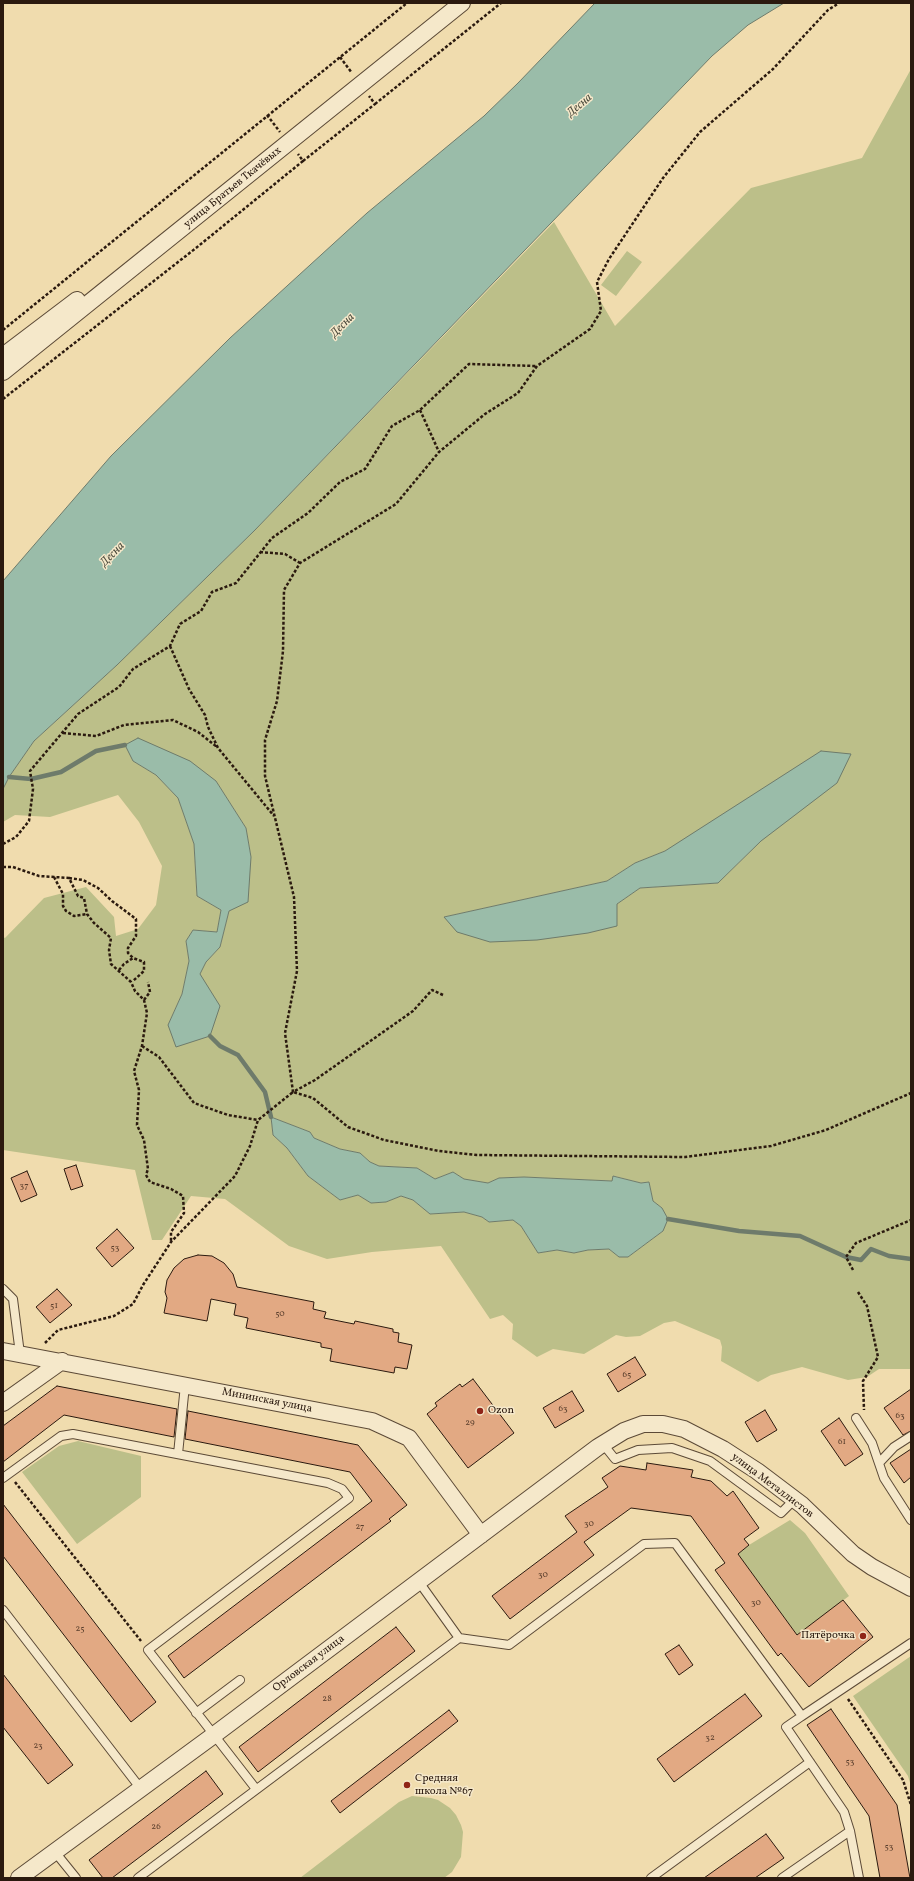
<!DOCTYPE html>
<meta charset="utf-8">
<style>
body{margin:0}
#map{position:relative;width:914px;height:1881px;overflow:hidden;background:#f0dcae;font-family:Vollkorn,serif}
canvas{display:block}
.frame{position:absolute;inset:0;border:4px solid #2b1a0f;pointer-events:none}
</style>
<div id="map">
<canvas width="914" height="1881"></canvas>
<div class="frame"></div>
</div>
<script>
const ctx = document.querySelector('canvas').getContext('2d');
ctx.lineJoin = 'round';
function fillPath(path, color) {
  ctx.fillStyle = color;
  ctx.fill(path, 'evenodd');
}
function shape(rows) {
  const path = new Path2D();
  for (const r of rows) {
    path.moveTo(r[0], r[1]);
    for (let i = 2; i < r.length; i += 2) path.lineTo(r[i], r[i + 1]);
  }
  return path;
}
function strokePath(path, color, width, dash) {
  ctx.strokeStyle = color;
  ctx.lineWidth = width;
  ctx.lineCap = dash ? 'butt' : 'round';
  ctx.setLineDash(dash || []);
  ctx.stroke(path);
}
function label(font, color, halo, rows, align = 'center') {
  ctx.font = font + ' Vollkorn,serif';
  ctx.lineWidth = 3;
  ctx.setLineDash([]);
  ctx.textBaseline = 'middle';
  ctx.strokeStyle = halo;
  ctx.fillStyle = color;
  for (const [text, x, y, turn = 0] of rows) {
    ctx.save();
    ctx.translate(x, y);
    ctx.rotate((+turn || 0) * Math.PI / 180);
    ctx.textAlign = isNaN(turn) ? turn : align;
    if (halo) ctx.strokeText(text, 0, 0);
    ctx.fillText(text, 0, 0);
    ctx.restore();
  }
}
fillPath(shape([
 [911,69,911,1369,879,1369,867,1377,848,1380,802,1367,771,1375,758,1382,721,1361,722,1347,720,1340,675,1321,664,1323,640,1336,626,1337,616,1335,584,1354,553,1349,537,1357,512,1339,513,1324,503,1315,490,1319,441,1246,372,1252,327,1259,289,1246,225,1199,191,1196,162,1240,152,1240,135,1170,3,1150,3,937,5,938,44,898,86,887,114,917,116,936,138,929,156,905,162,866,139,822,118,795,50,817,15,815,3,822,3,789,9,777,34,741,117,665,255,530,554,222,615,326,751,188,862,158],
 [133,761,216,781,246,828,251,857,229,911,220,947,206,962,200,974,168,1025,182,994,189,961,186,941,193,930,217,932,221,910,197,896,194,844,178,798,156,775],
 [761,841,718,883,640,888,617,904,617,926,444,917,607,881,635,863,665,851],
 [271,1117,310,1132,314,1138,340,1149,360,1153,370,1162,379,1166,417,1168,435,1179,453,1172,464,1179,488,1183,499,1178,524,1177,613,1181,614,1176,641,1183,649,1182,653,1201,662,1208,663,1231,628,1257,619,1257,609,1249,588,1250,574,1253,557,1250,538,1253,521,1226,513,1220,489,1222,482,1217,464,1212,430,1214,413,1200,401,1196,386,1202,371,1203,358,1195,340,1200,308,1176,287,1148,273,1135],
 [627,251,642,262,616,296,601,285],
 [78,1441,141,1456,141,1497,77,1544,22,1472,59,1446],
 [790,1520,805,1533,849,1596,797,1635,738,1554,749,1545],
 [911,1656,911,1786,908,1776,853,1696],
 [412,1796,431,1798,438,1800,450,1808,456,1815,461,1825,463,1832,461,1857,452,1872,444,1878,300,1878,399,1802]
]), '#bcbf89');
const water = shape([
 [595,3,784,3,748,25,712,56,255,530,117,665,34,741,9,777,3,789,3,581,111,456,230,338,367,213,484,116,518,83,595,3],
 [138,738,190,761,216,781,246,828,251,857,248,902,229,911,220,947,206,962,200,974,220,1006,210,1036,176,1047,168,1025,182,994,189,961,186,941,193,930,217,932,221,910,197,896,194,844,178,798,156,775,133,761,125,745,138,738],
 [821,751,851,754,837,783,761,841,718,883,640,888,617,904,617,926,588,933,537,940,490,942,457,932,444,917,607,881,635,863,665,851,821,751],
 [271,1117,310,1132,314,1138,340,1149,360,1153,370,1162,379,1166,417,1168,435,1179,453,1172,464,1179,488,1183,499,1178,524,1177,612,1181,613,1176,641,1183,649,1182,653,1201,662,1208,668,1219,663,1231,628,1257,619,1257,609,1249,588,1250,574,1253,557,1250,538,1253,521,1226,513,1220,489,1222,482,1217,464,1212,430,1214,413,1200,401,1196,386,1202,371,1203,358,1195,340,1200,308,1176,287,1148,273,1135,271,1117]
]);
fillPath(water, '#9abca9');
strokePath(water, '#6e7b6b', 1);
strokePath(shape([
 [9,777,31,779,61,772,96,751,125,745],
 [210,1036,220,1046,238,1055,265,1092,271,1117],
 [668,1219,739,1231,800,1236,846,1257,861,1260,871,1249,889,1256,911,1259]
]), '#6e7b6b', 4.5);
const building = shape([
 [76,1165,83,1186,71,1190,64,1169,76,1165],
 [27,1171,37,1195,21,1202,11,1178,27,1171],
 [117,1229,134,1248,112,1267,96,1248,117,1229],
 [198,1255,212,1256,224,1263,233,1274,237,1287,314,1302,313,1309,326,1312,324,1318,354,1324,355,1321,393,1329,393,1332,399,1333,398,1342,412,1345,407,1369,395,1367,394,1373,330,1361,332,1349,321,1347,321,1343,246,1328,248,1318,234,1315,236,1304,211,1299,207,1321,164,1313,167,1298,165,1292,167,1280,174,1268,184,1259,198,1255],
 [57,1289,72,1305,50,1323,36,1307,57,1289],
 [635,1357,646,1375,618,1392,607,1374,635,1357],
 [473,1379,514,1433,468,1468,427,1414,437,1406,435,1403,460,1384,462,1387,473,1379],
 [57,1386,177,1409,174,1437,64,1415,3,1462,3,1426,57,1386],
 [911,1389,911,1431,903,1435,884,1408,911,1389],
 [572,1391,584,1411,555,1428,543,1408,572,1391],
 [765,1410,777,1430,757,1442,745,1422,765,1410],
 [188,1411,358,1445,407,1505,389,1519,391,1521,375,1533,184,1678,168,1656,372,1501,350,1472,185,1439,188,1411],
 [839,1418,863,1454,845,1466,821,1431,839,1418],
 [911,1449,911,1477,904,1483,890,1463,911,1449],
 [647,1463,693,1470,691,1477,711,1481,727,1496,733,1491,759,1528,744,1539,749,1545,738,1554,797,1635,843,1600,873,1637,809,1687,781,1653,778,1656,715,1570,725,1563,691,1516,631,1508,584,1542,594,1555,510,1619,492,1596,577,1532,565,1516,608,1487,602,1478,620,1466,646,1470,647,1463],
 [3,1504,156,1702,131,1722,3,1556,3,1504],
 [396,1627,415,1651,258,1772,239,1747,396,1627],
 [679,1645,693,1665,679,1675,665,1654,679,1645],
 [3,1674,73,1765,48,1784,3,1727,3,1674],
 [745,1694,762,1716,674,1782,657,1759,745,1694],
 [831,1709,897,1805,910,1878,880,1878,869,1816,807,1725,831,1709],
 [449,1710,458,1721,340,1813,331,1801,449,1710],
 [206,1771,223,1794,112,1878,103,1878,89,1860,206,1771],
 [766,1834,784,1858,755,1878,704,1878,766,1834]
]);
fillPath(building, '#e2a983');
strokePath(building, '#2b1a0f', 1);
const lane = shape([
 [3,1289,13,1299,20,1354],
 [856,1418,872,1443,884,1478,911,1520],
 [603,1444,615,1459,638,1450,672,1448,710,1461,781,1513,794,1500],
 [178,1454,185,1385],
 [879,1463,894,1447,911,1436],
 [3,1478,61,1436,73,1434,328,1483,342,1489,349,1498,148,1650,256,1789],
 [419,1582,459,1638,509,1645,644,1544,675,1543,802,1716,911,1643],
 [3,1610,141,1789],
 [196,1713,240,1680],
 [802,1716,786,1727,844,1812,850,1831,859,1878],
 [55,1852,76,1878],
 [138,1878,459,1638],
 [651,1878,810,1762],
 [782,1878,850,1831]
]);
const street = shape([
 [3,356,77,300],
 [3,372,462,3],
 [3,1351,372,1421,409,1438,481,1535],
 [3,1403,62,1361],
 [19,1878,214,1735,598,1447,624,1431,643,1424,663,1424,684,1429,723,1449,757,1471,802,1505,853,1554,872,1567,911,1588]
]);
strokePath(lane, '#5c4a37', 10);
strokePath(street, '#5c4a37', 18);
strokePath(shape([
 [340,57,352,73],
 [375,104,501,3],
 [267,115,280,132],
 [303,161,375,104,369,96],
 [3,330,407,3],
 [3,399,196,248,303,161,298,154],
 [420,410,439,452],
 [260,552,285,554,300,563],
 [170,646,189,689,205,715,208,727,218,748,274,816],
 [63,733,96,736,124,725,173,720,198,732,217,747],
 [3,844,16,837,29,821,33,789,30,771,78,714,119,687,133,669,170,646,180,624,201,611,212,592,236,583,272,538,308,513,340,482,365,469,392,426,420,410,469,364,536,366],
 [3,867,13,867,39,876,69,878,78,896,84,898,87,914,94,923,111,938,109,950,111,964,131,982,135,991,144,1000,147,1013,142,1046,134,1071,139,1090,137,1125,144,1140,148,1169,146,1175,150,1182,171,1189,183,1196,184,1213,171,1232,171,1241],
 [54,877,63,894,63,906,66,911,74,916,87,914],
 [69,878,83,880,98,888,112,901,136,919,136,936,128,948,128,953,133,958],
 [119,970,124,964,133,958,144,962,144,971,133,981],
 [443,995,432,990,413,1011,315,1080,293,1092,285,1033,297,971,294,897,265,776,265,740,277,701,283,651,284,590,300,563,396,504,439,452,485,414,518,393,537,366,590,329,601,311,597,282,609,259,663,178,700,132,773,69,828,10,839,3],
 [144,1000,150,992,148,982],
 [142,1046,159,1057,194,1103,228,1115,258,1120],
 [853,1270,846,1257,856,1243,911,1220],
 [858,1292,867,1306,878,1357,863,1381,864,1410],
 [45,1343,58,1330,114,1316,133,1304,143,1285,171,1242,235,1176,250,1146,258,1120,293,1092,313,1098,348,1127,384,1140,439,1151,477,1155,685,1157,771,1146,826,1130,911,1093],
 [15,1482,141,1641],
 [848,1699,903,1780,911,1805]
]), '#2b1a0f', 2.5, [3, 2]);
strokePath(lane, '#f5e8ca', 8);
strokePath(street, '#f5e8ca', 16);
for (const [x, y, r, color] of [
 [480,1411,4,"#8f2418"],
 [863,1636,4,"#8f2418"],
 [407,1785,4,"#8f2418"]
]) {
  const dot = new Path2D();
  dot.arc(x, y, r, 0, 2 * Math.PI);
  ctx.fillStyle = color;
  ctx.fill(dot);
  strokePath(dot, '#f5e8ca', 1.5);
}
label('9px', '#593e2c', null, [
 ["37",24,1186],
 ["53",115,1248],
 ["51",54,1306],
 ["50",280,1314],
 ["65",627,1375],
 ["63",563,1409],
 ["63",900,1416],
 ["29",470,1423],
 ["61",842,1442],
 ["30",589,1524],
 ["27",360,1527],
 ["30",543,1575],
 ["30",756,1603],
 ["25",80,1629],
 ["28",327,1699],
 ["32",710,1738],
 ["23",38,1746],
 ["53",850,1762],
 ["26",156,1827],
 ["53",889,1847]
]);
label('11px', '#2b1a0f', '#f5e8ca', [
 ["улица Братьев Ткачёвых",233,188,-39],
 ["Мининская улица",267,1401,11],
 ["улица Металлистов",772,1486,37],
 ["Орловская улица",309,1664,-37]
]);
label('11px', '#2b1a0f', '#f5e8ca', [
 ["Ozon",488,1411],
 ["Пятёрочка",855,1636,"right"],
 ["Средняя",415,1779],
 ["школа №67",415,1792]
], 'left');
label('italic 12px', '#4c4b3d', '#f5e8ca', [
 ["Десна",580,106,-40],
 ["Десна",343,326,-45],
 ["Десна",113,555,-46]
]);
</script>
